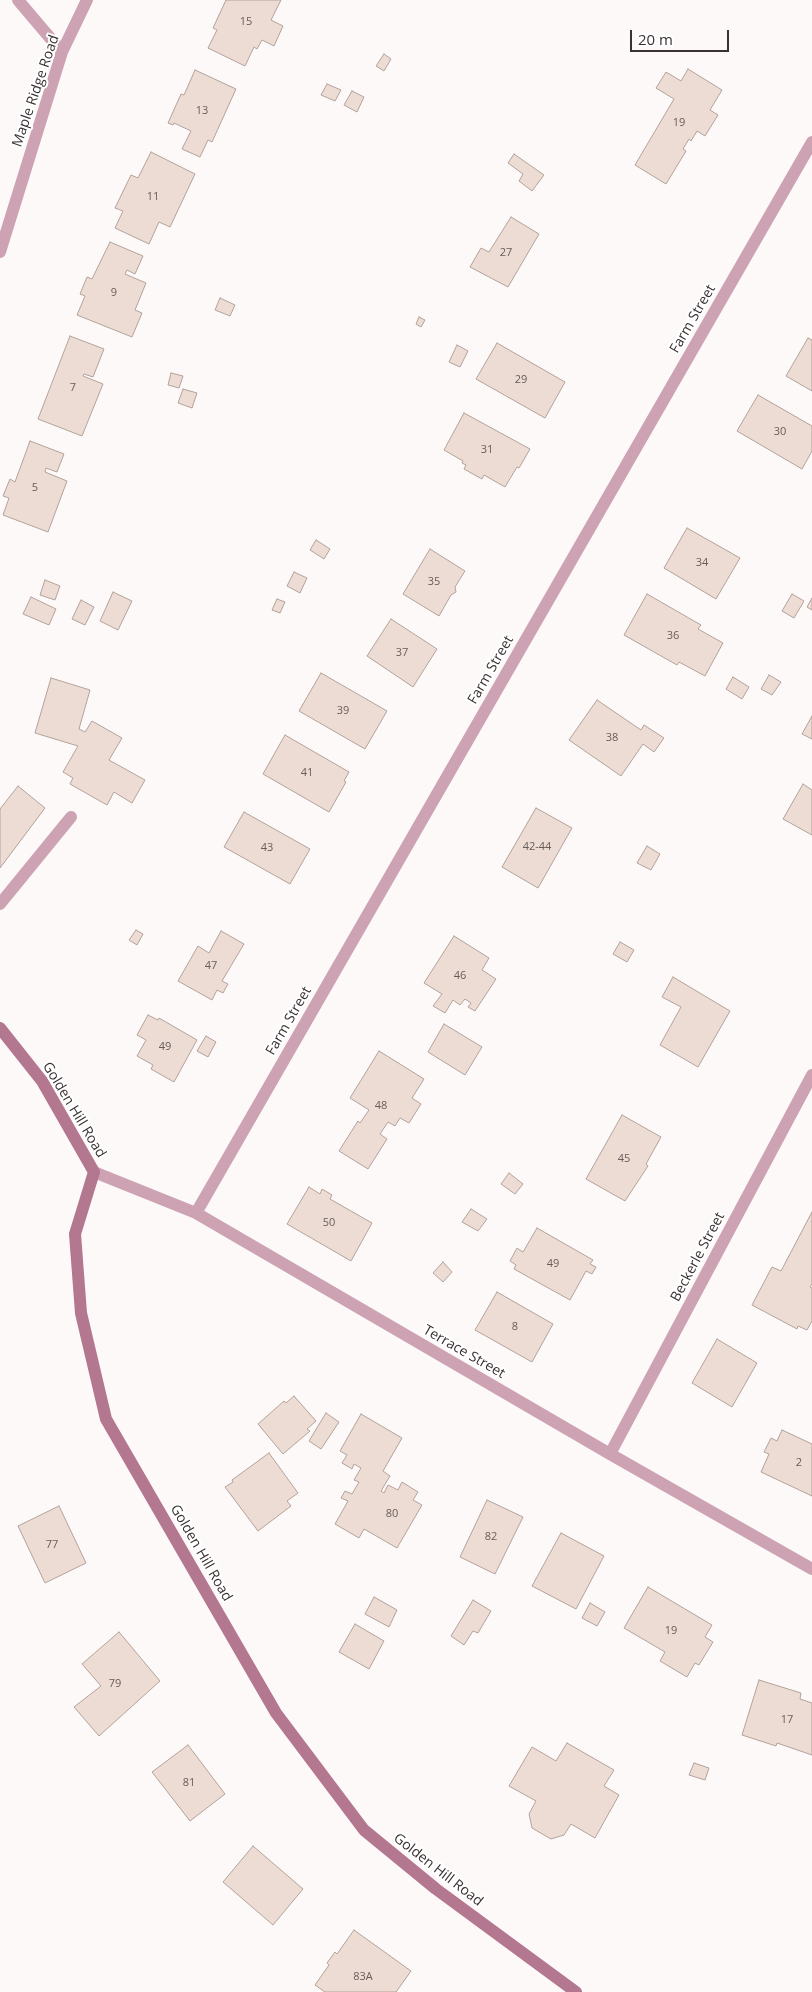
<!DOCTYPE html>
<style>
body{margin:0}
#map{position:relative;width:812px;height:1992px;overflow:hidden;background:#fdf9f9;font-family:"Open Sans",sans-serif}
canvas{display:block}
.scale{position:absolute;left:630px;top:30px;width:99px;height:22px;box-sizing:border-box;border:2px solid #3a3232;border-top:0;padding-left:6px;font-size:15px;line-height:18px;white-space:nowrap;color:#3a3232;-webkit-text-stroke:4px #fff;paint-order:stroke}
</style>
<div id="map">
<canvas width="812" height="1992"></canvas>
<div class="scale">20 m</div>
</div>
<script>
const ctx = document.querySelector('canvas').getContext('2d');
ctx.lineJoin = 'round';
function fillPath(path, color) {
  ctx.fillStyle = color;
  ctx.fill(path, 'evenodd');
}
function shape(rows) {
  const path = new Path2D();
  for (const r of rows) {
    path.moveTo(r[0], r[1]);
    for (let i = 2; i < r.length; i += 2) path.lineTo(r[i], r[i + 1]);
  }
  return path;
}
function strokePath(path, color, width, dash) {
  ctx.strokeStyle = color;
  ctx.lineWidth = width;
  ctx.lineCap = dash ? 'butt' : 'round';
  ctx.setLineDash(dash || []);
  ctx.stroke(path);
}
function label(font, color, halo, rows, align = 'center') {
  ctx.font = font + ' "Open Sans",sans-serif';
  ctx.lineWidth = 4;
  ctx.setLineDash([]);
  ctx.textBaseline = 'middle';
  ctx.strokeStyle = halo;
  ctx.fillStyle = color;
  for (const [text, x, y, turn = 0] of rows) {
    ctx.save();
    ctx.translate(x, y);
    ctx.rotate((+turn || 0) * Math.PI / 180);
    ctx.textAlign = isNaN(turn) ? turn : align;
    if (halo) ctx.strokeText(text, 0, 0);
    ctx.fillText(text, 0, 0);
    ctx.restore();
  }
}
const building = shape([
 [226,0,281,0,271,20,283,26,274,46,262,40,257,49,254,47,245,66,208,48,217,30,213,28,226,0],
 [384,54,391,59,384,71,376,66,384,54],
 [688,69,722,90,710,110,718,115,705,136,697,131,691,141,689,139,683,149,686,151,666,184,635,165,674,99,656,88,666,72,681,81,688,69],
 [195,70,236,89,212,142,208,140,200,157,182,149,191,131,174,123,173,125,168,123,181,94,184,95,195,70],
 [327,84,341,90,335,101,321,95,327,84],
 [352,91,364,97,357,112,344,105,352,91],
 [151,152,195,174,170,227,159,222,149,244,115,228,123,211,115,208,131,175,138,178,151,152],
 [514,154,544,175,532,191,519,181,523,174,508,163,514,154],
 [511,217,539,234,508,287,470,267,481,248,489,252,511,217],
 [110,242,143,256,135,274,127,270,125,274,146,283,135,310,142,313,132,337,77,315,85,296,80,294,87,277,92,279,110,242],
 [220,298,235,305,230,316,215,310,220,298],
 [419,317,425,320,421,327,416,324,419,317],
 [70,336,104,349,93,377,84,374,83,376,103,384,82,436,38,419,70,336],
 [808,338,812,340,812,391,786,376,808,338],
 [497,343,565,382,545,418,476,379,497,343],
 [457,345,468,351,460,367,449,362,457,345],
 [171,373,183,376,179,388,168,385,171,373],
 [183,389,197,393,192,408,178,403,183,389],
 [758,395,812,426,812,451,802,469,737,431,758,395],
 [464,413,530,449,519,468,517,467,505,487,484,475,482,479,464,469,466,465,462,463,463,461,444,450,464,413],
 [30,441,64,454,57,472,46,468,45,472,67,481,48,532,3,515,9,498,3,496,10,479,15,482,30,441],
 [687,528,740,558,716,599,664,568,687,528],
 [316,540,330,549,324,559,310,550,316,540],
 [430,549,465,571,455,587,456,592,451,595,439,616,403,594,430,549],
 [294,572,307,578,300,593,287,586,294,572],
 [45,580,60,586,55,600,40,595,45,580],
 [113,592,132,601,118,630,100,621,113,592],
 [647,594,701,625,698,629,723,643,705,676,679,662,677,665,624,635,647,594],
 [792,594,804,601,794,618,782,611,792,594],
 [31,597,56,609,49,625,23,614,31,597],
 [812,598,812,610,807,607,812,598],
 [277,599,285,602,280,613,272,610,277,599],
 [81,600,94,607,85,625,72,619,81,600],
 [391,619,437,649,413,687,367,656,391,619],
 [321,673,387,711,365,749,299,711,321,673],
 [769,675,781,682,772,695,761,689,769,675],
 [733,677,749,687,742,699,726,689,733,677],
 [51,678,90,690,79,729,85,732,92,721,122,738,109,760,145,780,132,803,114,792,107,805,70,784,73,778,63,772,78,746,35,733,51,678],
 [597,700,641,730,644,725,664,738,654,752,643,744,621,776,569,740,597,700],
 [812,716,812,739,802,734,812,716],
 [285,735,349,772,344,781,346,782,329,812,263,774,285,735],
 [803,784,812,790,812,835,783,819,803,784],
 [18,786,45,808,0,868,0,809,18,786],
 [536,808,572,828,538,888,502,867,536,808],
 [244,812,310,849,290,884,224,847,244,812],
 [647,846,660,854,651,870,637,863,647,846],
 [136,930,143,934,137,945,129,940,136,930],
 [221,931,244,944,222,981,228,984,223,993,217,990,212,1000,178,981,198,946,209,953,221,931],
 [454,936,489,958,482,970,496,979,475,1011,468,1007,471,1003,465,999,460,1005,453,1000,445,1013,433,1006,442,994,424,983,454,936],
 [620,942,634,950,627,962,613,954,620,942],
 [673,977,730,1011,698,1067,660,1045,681,1007,662,997,673,977],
 [148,1015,158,1020,159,1018,197,1040,174,1082,151,1069,153,1065,137,1056,146,1040,137,1035,148,1015],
 [444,1024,482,1047,465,1075,428,1052,444,1024],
 [206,1036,216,1042,208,1057,197,1051,206,1036],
 [379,1051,424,1079,412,1098,421,1104,409,1123,400,1118,395,1126,388,1122,380,1134,387,1139,368,1169,339,1151,358,1121,360,1123,369,1110,350,1098,379,1051],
 [622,1115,661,1137,646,1164,648,1166,625,1201,586,1179,622,1115],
 [509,1173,523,1184,515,1194,501,1184,509,1173],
 [309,1187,320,1194,322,1189,332,1195,330,1199,372,1223,351,1261,287,1224,309,1187],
 [471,1209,487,1219,478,1231,462,1222,471,1209],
 [812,1212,812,1284,810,1287,812,1288,812,1321,807,1330,798,1326,797,1329,752,1305,772,1267,781,1271,812,1212],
 [537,1228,593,1260,590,1264,596,1267,592,1274,586,1271,570,1300,514,1269,516,1265,510,1261,517,1248,523,1252,537,1228],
 [443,1262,452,1272,443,1282,433,1273,443,1262],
 [497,1292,553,1324,532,1362,475,1330,497,1292],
 [717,1339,757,1363,732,1407,692,1383,717,1339],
 [294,1396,316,1421,307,1429,310,1431,283,1454,258,1424,284,1401,286,1403,294,1396],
 [326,1413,339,1422,321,1449,309,1441,326,1413],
 [361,1414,402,1438,383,1471,390,1476,381,1491,384,1493,388,1485,398,1490,402,1482,418,1492,413,1500,422,1505,397,1548,364,1529,359,1538,335,1524,348,1501,341,1498,345,1491,352,1494,359,1482,354,1480,361,1468,354,1464,352,1469,342,1463,347,1455,340,1451,361,1414],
 [782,1430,812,1444,812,1496,761,1472,769,1454,764,1452,771,1438,777,1441,782,1430],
 [269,1453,298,1493,287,1501,291,1506,258,1531,225,1487,233,1482,232,1480,269,1453],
 [487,1500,523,1517,495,1574,460,1557,487,1500],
 [59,1506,86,1563,45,1583,18,1526,59,1506],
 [561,1533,604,1556,576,1609,532,1586,561,1533],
 [648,1587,712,1625,705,1637,713,1642,699,1665,695,1663,687,1677,660,1661,665,1652,624,1628,648,1587],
 [374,1597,397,1610,389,1627,365,1614,374,1597],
 [473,1600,491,1611,478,1633,473,1631,464,1645,451,1636,473,1600],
 [590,1603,605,1612,597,1626,582,1618,590,1603],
 [355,1624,384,1641,369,1669,339,1652,355,1624],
 [119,1632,160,1681,99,1736,74,1707,101,1686,82,1664,119,1632],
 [759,1680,801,1693,800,1699,812,1703,812,1755,777,1743,776,1746,742,1735,759,1680],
 [567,1743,614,1770,604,1786,619,1795,595,1838,571,1824,564,1835,551,1839,532,1828,529,1814,536,1801,509,1786,532,1747,556,1761,567,1743],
 [188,1745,225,1794,190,1821,152,1772,188,1745],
 [694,1763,709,1768,705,1780,689,1775,694,1763],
 [253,1846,303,1889,273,1925,223,1882,253,1846],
 [354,1930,411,1971,396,1992,325,1992,315,1985,329,1965,327,1963,335,1952,337,1954,354,1930]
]);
fillPath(building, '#eddcd4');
strokePath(building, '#b2a29a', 1);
strokePath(shape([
 [0,904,71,817]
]), '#cda3b3', 12);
strokePath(shape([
 [18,0,62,52],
 [0,252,62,52,87,0],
 [94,1172,196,1213,610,1454,812,1569],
 [196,1213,812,142],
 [610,1454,812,1075]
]), '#cda3b3', 12);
strokePath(shape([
 [0,1028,42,1081,94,1172,75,1234,81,1313,106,1419,276,1713,364,1830,436,1889,576,1992]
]), '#b47790', 12);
label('11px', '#675c5a', null, [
 ["15",246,22],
 ["13",202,111],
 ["19",679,123],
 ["11",153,197],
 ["27",506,253],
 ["9",114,293],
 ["29",521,380],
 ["7",73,388],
 ["30",780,432],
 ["31",487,450],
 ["5",35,488],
 ["34",702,563],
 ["35",434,582],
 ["36",673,636],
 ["37",402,653],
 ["39",343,711],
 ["38",612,738],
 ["41",307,773],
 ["42-44",537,847],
 ["43",267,848],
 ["47",211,966],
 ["46",460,976],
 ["49",165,1047],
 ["48",381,1106],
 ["45",624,1159],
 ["50",329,1223],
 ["49",553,1264],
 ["8",515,1327],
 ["2",799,1463],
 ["80",392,1514],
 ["82",491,1537],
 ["77",52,1545],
 ["19",671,1631],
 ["79",115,1684],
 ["17",787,1720],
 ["81",189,1783],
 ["83A",363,1977]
]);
label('14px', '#3a3232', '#fff', [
 ["Maple Ridge Road",36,91,-71],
 ["Farm Street",693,319,-60],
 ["Farm Street",491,670,-60],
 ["Farm Street",289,1021,-60],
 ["Golden Hill Road",74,1110,59],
 ["Beckerle Street",698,1257,-62],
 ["Terrace Street",464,1352,30],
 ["Golden Hill Road",201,1553,60],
 ["Golden Hill Road",438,1870,38]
]);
</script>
